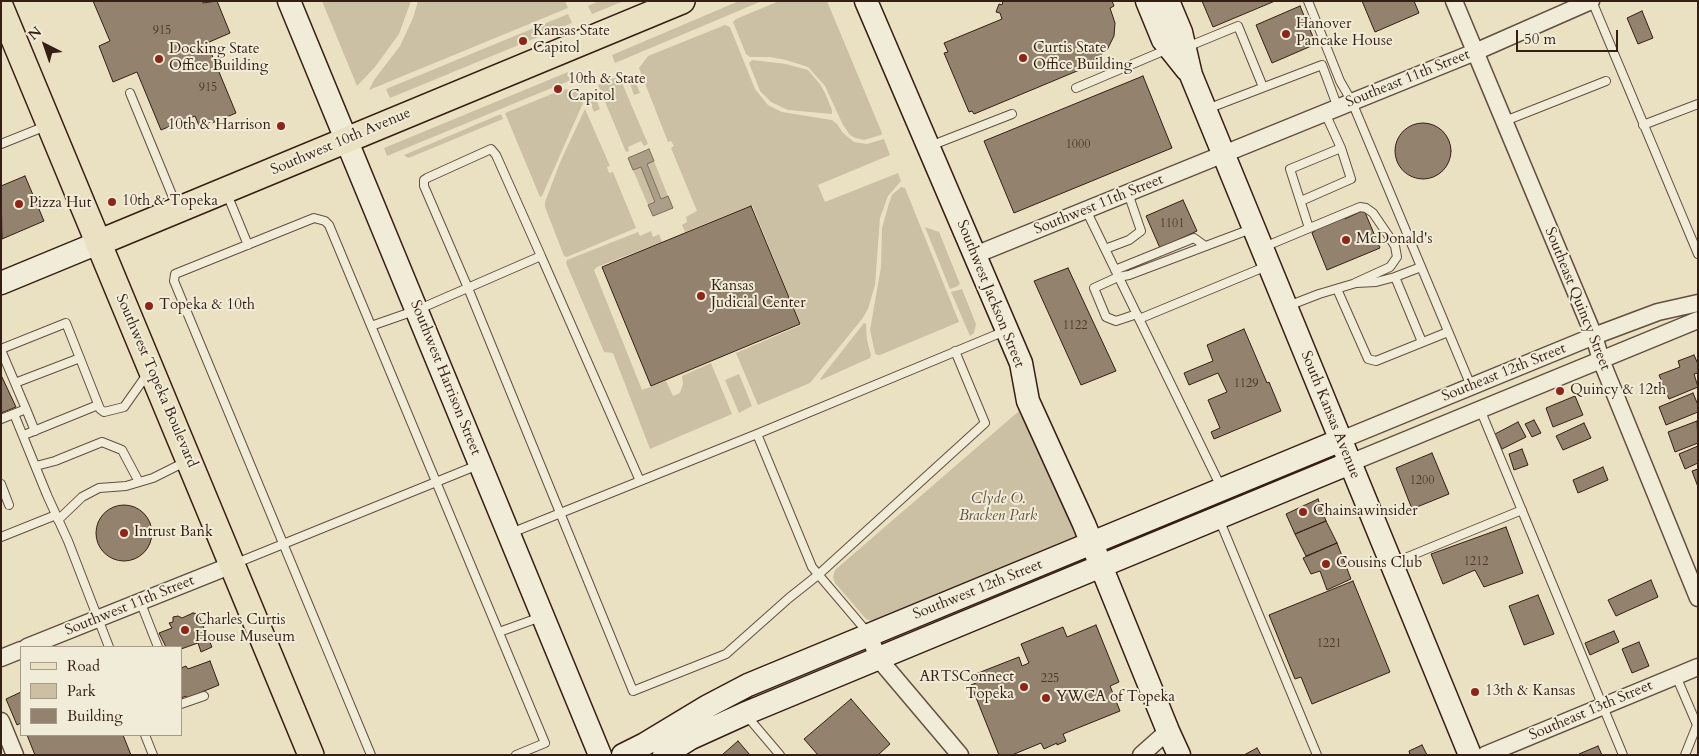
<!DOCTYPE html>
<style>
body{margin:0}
#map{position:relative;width:1699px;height:756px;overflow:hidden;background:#eae1c2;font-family:Cardo,serif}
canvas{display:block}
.frame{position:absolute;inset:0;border:2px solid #351e14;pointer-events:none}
.legend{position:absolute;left:20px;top:646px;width:162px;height:90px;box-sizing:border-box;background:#f1ecd7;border:1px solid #a69a89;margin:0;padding:6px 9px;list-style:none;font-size:15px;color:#351e14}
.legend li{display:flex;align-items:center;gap:10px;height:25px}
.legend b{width:25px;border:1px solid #a69a89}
.north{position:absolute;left:20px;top:20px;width:50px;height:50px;-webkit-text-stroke:4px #f1ecd7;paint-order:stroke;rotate:319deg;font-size:14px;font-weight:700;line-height:20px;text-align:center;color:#351e14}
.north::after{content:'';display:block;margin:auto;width:18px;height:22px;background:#351e14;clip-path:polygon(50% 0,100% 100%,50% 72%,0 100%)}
.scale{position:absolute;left:1516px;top:30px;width:102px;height:22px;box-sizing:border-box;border:2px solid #351e14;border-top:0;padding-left:6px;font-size:15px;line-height:18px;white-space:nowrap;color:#351e14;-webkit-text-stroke:4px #f1ecd7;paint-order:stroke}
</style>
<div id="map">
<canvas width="1699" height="756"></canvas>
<div class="frame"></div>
<ul class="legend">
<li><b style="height:6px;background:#eae1c2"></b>Road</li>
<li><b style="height:14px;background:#cbc0a4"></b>Park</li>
<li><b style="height:14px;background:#93836e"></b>Building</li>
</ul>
<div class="north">N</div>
<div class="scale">50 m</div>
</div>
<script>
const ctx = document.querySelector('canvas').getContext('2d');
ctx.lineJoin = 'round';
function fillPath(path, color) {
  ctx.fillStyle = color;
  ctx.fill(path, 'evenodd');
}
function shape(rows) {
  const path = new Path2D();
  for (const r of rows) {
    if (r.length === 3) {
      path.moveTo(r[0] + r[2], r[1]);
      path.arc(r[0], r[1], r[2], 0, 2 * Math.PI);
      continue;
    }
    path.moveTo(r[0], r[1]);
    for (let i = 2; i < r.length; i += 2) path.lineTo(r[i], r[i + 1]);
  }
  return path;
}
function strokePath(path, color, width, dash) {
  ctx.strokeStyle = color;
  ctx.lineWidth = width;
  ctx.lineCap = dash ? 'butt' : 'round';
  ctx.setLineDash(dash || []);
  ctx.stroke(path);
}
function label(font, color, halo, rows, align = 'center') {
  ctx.font = font + ' Cardo,serif';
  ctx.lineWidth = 4;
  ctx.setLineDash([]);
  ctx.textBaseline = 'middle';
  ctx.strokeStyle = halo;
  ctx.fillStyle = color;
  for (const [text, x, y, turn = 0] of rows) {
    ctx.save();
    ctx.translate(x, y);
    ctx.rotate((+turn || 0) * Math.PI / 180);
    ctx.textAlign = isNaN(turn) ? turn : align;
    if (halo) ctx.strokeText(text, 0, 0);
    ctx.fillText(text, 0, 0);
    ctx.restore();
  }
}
fillPath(shape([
 [322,1,411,1,399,34,375,67,357,86],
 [418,1,565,1,568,8,369,90,374,80,400,46,413,18],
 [599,1,624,1,592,14,588,6],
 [739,1,762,1,615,63,612,55],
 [779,1,827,1,882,133,881,135,864,140,855,138,850,135,843,125,825,86,808,67,786,60,770,57,750,57,746,54,733,22,736,19],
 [568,14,572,23,390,98,386,89],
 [725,25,730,27,755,89,768,105,782,112,832,120,837,124,843,133,854,142,867,144,884,139,890,155,818,185,825,202,898,173,901,181,888,196,880,218,875,285,868,309,862,319,810,383,758,405,736,353,801,325,752,205,685,232,682,225,687,222,686,217,697,211,671,148,674,146,671,141,668,142,639,68,648,56],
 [752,60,786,64,808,70,820,84,825,93,832,110,832,114,788,110,771,102,760,91,749,63],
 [568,72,571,80,387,156,384,148],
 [619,76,648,144,644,146,641,141,628,147,629,151,626,152,598,85],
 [633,76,640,93,634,95,628,78],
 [564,89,578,92,583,103,542,196,540,197,505,113],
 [593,92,600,109,594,112,587,95],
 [585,109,610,166,607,167,609,173,613,172,636,228,567,257,564,256,545,207,545,202,561,160],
 [501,114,503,119,411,157,408,158,404,155],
 [654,161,668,196,661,199,647,164],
 [641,167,655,202,648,205,633,170],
 [901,187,905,188,959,322,880,355,877,355,875,353,870,330,881,267,882,228,889,203,892,195],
 [925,227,939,232,960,284,956,287,950,289],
 [651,231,653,237,659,234,662,242,597,267,594,270,642,390,666,381,673,396,680,393,683,384,682,376,711,363,732,414,650,449,613,353,604,352,566,263,567,260,638,232,640,236],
 [962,289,976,324,974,333,970,336,951,292],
 [864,323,866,324,867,340,871,355,870,358,821,380,820,379],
 [739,374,752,406,739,413,725,380],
 [1019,411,1036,444,1077,537,1076,540,875,622,866,619,835,583,833,577,835,570]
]), '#cbc0a4');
const water = shape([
 [649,149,654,161,647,164,661,199,668,196,673,208,653,216,648,205,655,202,641,167,633,170,628,158,649,149]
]);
fillPath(water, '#ac9f87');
strokePath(water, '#7c6b59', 1);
const building = shape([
 [93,1,203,1,203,3,217,1,230,33,207,43,236,113,200,128,195,116,161,130,137,72,113,82,99,46,110,41,93,1],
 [1003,1,1112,1,1114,6,1110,8,1115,23,1114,36,1107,50,1096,59,1087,63,1089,66,974,114,972,111,969,112,944,53,948,52,944,43,1002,19,1000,13,996,12,999,4,1002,5,1003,1],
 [1202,1,1275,1,1213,27,1202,1],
 [1362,1,1414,1,1419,13,1375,32,1362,1],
 [1300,6,1316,44,1272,63,1256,25,1300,6],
 [1642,11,1653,38,1638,44,1627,18,1642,11],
 [1143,76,1172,148,1014,213,984,141,1143,76],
 [1423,151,28],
 [25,176,44,221,2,239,1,186,25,176],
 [1183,200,1197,231,1160,248,1146,216,1183,200],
 [751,206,800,324,651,386,602,267,751,206],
 [1364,210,1380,248,1327,270,1312,233,1315,231,1314,228,1343,215,1345,219,1364,210],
 [1068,268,1116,371,1081,385,1034,281,1068,268],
 [1244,329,1267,383,1269,382,1281,411,1214,439,1211,432,1220,428,1208,400,1227,392,1218,373,1189,385,1184,373,1213,361,1207,345,1244,329],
 [1694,355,1698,364,1698,373,1694,374,1698,387,1669,399,1659,375,1680,367,1678,361,1694,355],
 [1,375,16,407,1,413,1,375],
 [1693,393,1698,405,1698,412,1666,425,1659,407,1693,393],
 [1575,396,1583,415,1553,427,1546,408,1575,396],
 [1534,420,1541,433,1532,437,1525,424,1534,420],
 [1697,421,1698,443,1675,452,1668,432,1697,421],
 [1518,422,1526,437,1502,449,1495,434,1518,422],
 [1584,423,1591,438,1563,450,1556,436,1584,423],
 [1698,446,1698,463,1685,469,1679,454,1698,446],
 [1522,449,1528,465,1514,470,1509,454,1522,449],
 [1432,453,1449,494,1412,509,1396,468,1432,453],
 [1603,467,1608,480,1578,493,1573,480,1603,467],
 [1698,469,1698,487,1692,471,1698,469],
 [1318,499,1326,521,1295,534,1286,514,1318,499],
 [124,533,28],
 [1326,521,1337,543,1306,556,1295,534,1326,521],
 [1506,527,1523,573,1484,587,1475,570,1443,584,1431,554,1506,527],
 [1337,543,1351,579,1327,590,1320,571,1311,574,1303,558,1337,543],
 [1651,580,1658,597,1616,616,1608,600,1651,580],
 [1353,581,1390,672,1312,704,1301,677,1295,679,1269,615,1353,581],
 [1538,595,1554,634,1524,645,1509,606,1538,595],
 [193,613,198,614,212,647,201,652,198,643,181,649,181,647,166,647,159,633,172,628,169,623,173,622,173,617,178,616,182,618,193,613],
 [1096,625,1119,682,1110,686,1120,711,1063,734,1066,741,1057,745,1057,743,1044,749,1041,743,1012,755,999,755,971,685,976,683,973,675,1019,657,1022,666,1029,663,1021,644,1063,627,1067,637,1096,625],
 [1614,631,1619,642,1590,655,1585,643,1614,631],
 [1639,642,1649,666,1632,673,1622,649,1639,642],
 [210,661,219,685,187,698,186,696,181,698,181,668,186,666,188,669,210,661],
 [21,692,21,723,17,725,6,699,21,692],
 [851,699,890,744,878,755,818,755,804,739,851,699],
 [27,735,123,735,131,755,35,755,27,735],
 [738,741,750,755,722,755,738,741],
 [1422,745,1427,755,1410,755,1409,751,1422,745],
 [1598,746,1602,755,1579,755,1579,754,1598,746],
 [1257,748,1261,755,1244,755,1257,748]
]);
fillPath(building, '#93836e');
strokePath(building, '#351e14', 1);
const lane = shape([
 [1308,1,1340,81,1352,102,1471,386],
 [1592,1,1698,254],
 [1187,47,1238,26,1263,87],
 [1076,88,1168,49],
 [130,93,177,207],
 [1207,109,1322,65,1338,108],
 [1505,121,1606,81],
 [1643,125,1698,104],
 [1,144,46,126],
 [930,146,1012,114],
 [227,194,248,245],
 [1301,201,1351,179,1341,148,1325,113],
 [1086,210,1221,487],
 [1309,228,1290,169,1341,148],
 [1264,247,1360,207,1366,208,1373,213,1388,235,1395,246,1397,257,1390,267,1355,283],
 [1105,249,1129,240,1141,231,1128,193],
 [541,256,496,155,491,149,427,178,424,180,424,186,468,288,633,691,726,654,789,598,818,575,985,423,955,351],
 [1115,270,1194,238,1205,246],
 [1395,277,1422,342],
 [1337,289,1368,359,1376,361,1448,332],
 [1288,306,1319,294,1356,283,1376,282,1395,277,1421,267],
 [1137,314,1116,321,1106,317,1094,288,1118,277,1129,275,1251,229],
 [1139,319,1267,266],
 [371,326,417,310,541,256,640,481],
 [1,349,66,323,100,409,104,412,124,407,148,373],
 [1,350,26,409,1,419],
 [15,383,80,358],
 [26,409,35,431],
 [1480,409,1623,755],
 [14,414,47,495,68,541,109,647],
 [757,434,812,567,868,633],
 [24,435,98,405],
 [36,466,55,461,102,442,122,450,139,482],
 [1,484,9,505],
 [1219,519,1317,755],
 [58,520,82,497,99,488,126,486,153,478,185,462],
 [511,533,757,434,1005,331],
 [1,537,56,515],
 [1393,563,1522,510],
 [234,564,478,465],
 [140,601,158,647],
 [499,632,541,617],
 [1676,676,1697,725,1685,755],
 [181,704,204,696],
 [746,715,780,755],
 [145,735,153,755],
 [371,755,174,281,175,274,314,218,325,221,329,225,545,743,516,755]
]);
const street = shape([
 [1454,1,1594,336,1601,360,1698,598],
 [975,255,1475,52,1591,1],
 [1341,440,1594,336,1658,312,1698,303],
 [1350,463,1698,320],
 [869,635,878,658,960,755],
 [27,647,232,565],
 [1,658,21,650],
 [1,721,15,755],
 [1141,755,1168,731],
 [1485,755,1698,667]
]);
const secondary = shape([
 [289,1,600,755],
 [866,1,1021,363,1028,401,1084,524,1168,731,1179,755],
 [1147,1,1163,40,1187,70],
 [1168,1,1181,32,1191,75,1470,755],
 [1,283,98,243],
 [623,755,645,744,708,706,748,685,1341,440],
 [664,755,691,738,744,714,1350,463]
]);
const primary = shape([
 [1,8,311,755],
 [98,243,682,1]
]);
strokePath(lane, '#624f40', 10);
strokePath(street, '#624f40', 19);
strokePath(secondary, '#351e14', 25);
strokePath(primary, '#351e14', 28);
strokePath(lane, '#f1ecd7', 8);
strokePath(street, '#f1ecd7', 16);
strokePath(secondary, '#f1ecd7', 22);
strokePath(primary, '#eae1c2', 25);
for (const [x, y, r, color] of [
 [1286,34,5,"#8f2418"],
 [523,41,5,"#8f2418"],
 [1023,58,5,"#8f2418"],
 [159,59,5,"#8f2418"],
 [558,89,5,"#8f2418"],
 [281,126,5,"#8f2418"],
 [112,202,5,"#8f2418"],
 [19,204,5,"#8f2418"],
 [1346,240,5,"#8f2418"],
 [701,296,5,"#8f2418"],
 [149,306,5,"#8f2418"],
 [1560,391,5,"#8f2418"],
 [1303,512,5,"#8f2418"],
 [124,533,5,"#8f2418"],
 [1326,564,5,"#8f2418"],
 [185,630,5,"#8f2418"],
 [1024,687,5,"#8f2418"],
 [1475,692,5,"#8f2418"],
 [1046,698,5,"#8f2418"]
]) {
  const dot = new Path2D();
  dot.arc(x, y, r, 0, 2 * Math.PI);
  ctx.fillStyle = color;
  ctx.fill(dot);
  strokePath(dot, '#f1ecd7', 2);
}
label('12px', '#4c372a', null, [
 ["915",162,31],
 ["915",208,88],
 ["1000",1078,145],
 ["1101",1172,224],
 ["1122",1075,326],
 ["1129",1246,384],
 ["1200",1422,481],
 ["1212",1476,562],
 ["1221",1329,644],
 ["225",1050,679]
]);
label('15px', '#351e14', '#f1ecd7', [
 ["Hanover",1296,25],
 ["Pancake House",1296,42],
 ["Kansas State",533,32],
 ["Capitol",533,49],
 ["Curtis State",1033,49],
 ["Office Building",1033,66],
 ["Docking State",169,50],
 ["Office Building",169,67],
 ["10th & State",568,80],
 ["Capitol",568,97],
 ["10th & Harrison",271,126,"right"],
 ["10th & Topeka",122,202],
 ["Pizza Hut",29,204],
 ["McDonald's",1356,240],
 ["Kansas",711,287],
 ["Judicial Center",711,304],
 ["Topeka & 10th",159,306],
 ["Quincy & 12th",1570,391],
 ["Chainsawinsider",1313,512],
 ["Intrust Bank",134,533],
 ["Cousins Club",1336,564],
 ["Charles Curtis",195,621],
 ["House Museum",195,638],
 ["ARTSConnect",1014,678,"right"],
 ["Topeka",1014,695,"right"],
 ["13th & Kansas",1485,692],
 ["YWCA of Topeka",1056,698]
], 'left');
label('15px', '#351e14', '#f1ecd7', [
 ["Southeast 11th Street",1408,79,-22],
 ["Southwest 10th Avenue",341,142,-23],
 ["Southwest 11th Street",1099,205,-22],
 ["Southwest Jackson Street",990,294,68],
 ["Southeast Quincy Street",1577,299,68],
 ["Southeast 12th Street",1504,373,-22],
 ["Southwest Harrison Street",445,378,68],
 ["Southwest Topeka Boulevard",156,381,67],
 ["South Kansas Avenue",1330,415,68],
 ["Southwest 12th Street",978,590,-22],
 ["Southwest 11th Street",130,606,-22],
 ["Southeast 13th Street",1591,711,-23]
]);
label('italic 15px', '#624f3f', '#f1ecd7', [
 ["Clyde O.",998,500],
 ["Bracken Park",998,517]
]);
</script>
